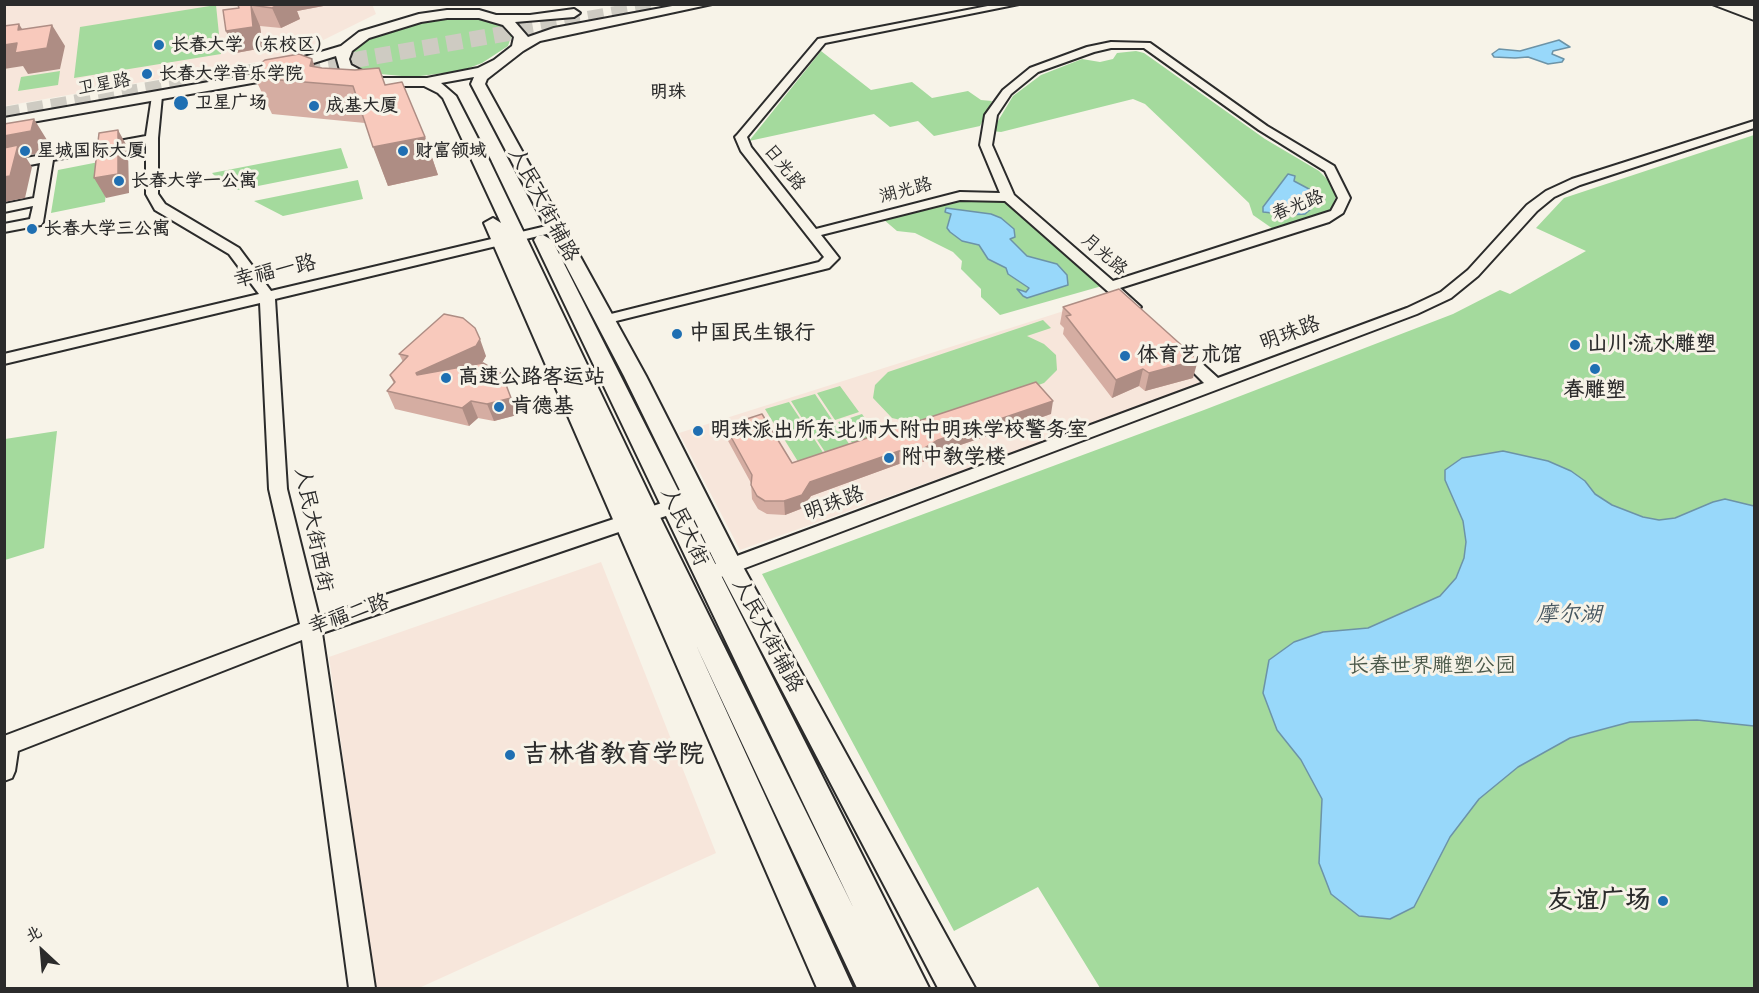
<!DOCTYPE html>
<meta charset="utf-8">
<style>
body{margin:0}
#map{position:relative;width:1759px;height:993px;overflow:hidden;background:#f7f3e8;font-family:"Balsamiq Sans","LXGW WenKai TC",sans-serif}
canvas{display:block}
.frame{position:absolute;inset:0;border:6px solid #2b2b2b;pointer-events:none}
.north{position:absolute;left:12px;top:921px;width:60px;height:60px;-webkit-text-stroke:4px #f7f3e8;paint-order:stroke;rotate:334deg;font-size:16px;font-weight:700;line-height:24px;text-align:center;color:#2b2b2b}
.north::after{content:'';display:block;margin:auto;width:21px;height:27px;background:#2b2b2b;clip-path:polygon(50% 0,100% 100%,50% 72%,0 100%)}
</style>
<div id="map">
<canvas width="1759" height="993"></canvas>
<div class="frame"></div>
<div class="north">北</div>
</div>
<script>
const ctx = document.querySelector('canvas').getContext('2d');
ctx.lineJoin = 'round';
function fillPath(path, color) {
  ctx.fillStyle = color;
  ctx.fill(path, 'evenodd');
}
function shape(rows) {
  const path = new Path2D();
  for (const r of rows) {
    path.moveTo(r[0], r[1]);
    for (let i = 2; i < r.length; i += 2) path.lineTo(r[i], r[i + 1]);
  }
  return path;
}
function strokePath(path, color, width, dash) {
  ctx.strokeStyle = color;
  ctx.lineWidth = width;
  ctx.lineCap = dash ? 'butt' : 'round';
  ctx.setLineDash(dash || []);
  ctx.stroke(path);
}
function label(font, color, halo, rows, align = 'center') {
  ctx.font = font + ' "Balsamiq Sans","LXGW WenKai TC",sans-serif';
  ctx.lineWidth = 6;
  ctx.setLineDash([]);
  ctx.textBaseline = 'middle';
  ctx.strokeStyle = halo;
  ctx.fillStyle = color;
  for (const [text, x, y, turn = 0] of rows) {
    ctx.save();
    ctx.translate(x, y);
    ctx.rotate((+turn || 0) * Math.PI / 180);
    ctx.textAlign = isNaN(turn) ? turn : align;
    if (halo) ctx.strokeText(text, 0, 0);
    ctx.fillText(text, 0, 0);
    ctx.restore();
  }
}
fillPath(shape([
 [372,4,376,14,291,56,5,106,4,5],
 [1108,297,1202,384,740,550,679,433],
 [601,562,716,853,419,988,375,988,329,657]
]), '#f7e6db');
fillPath(shape([
 [216,5,221,54,74,78,80,27],
 [462,16,497,23,507,29,511,37,508,46,482,63,461,71,412,77,370,73,357,66,352,58,354,49,363,40,418,20],
 [821,51,871,90,912,82,932,98,968,91,981,100,992,101,980,126,934,136,918,121,890,127,874,114,749,141],
 [1136,51,1144,53,1265,139,1319,171,1330,182,1336,196,1330,212,1276,231,1253,215,1249,203,1145,104,1133,99,1001,132,992,131,1013,96,1041,75,1082,59,1100,62,1113,59,1117,53],
 [60,71,58,85,18,91,21,77],
 [1754,135,1754,988,1100,988,1038,887,954,931,762,574,1204,410,1453,314,1500,290,1510,294,1586,251,1536,228,1564,198],
 [341,148,348,168,238,190,221,182,212,173],
 [109,160,105,202,51,213,58,170],
 [358,180,363,199,283,216,254,201],
 [960,199,1007,202,1102,286,1000,315,981,297,981,289,961,269,962,261,953,252,915,233,897,231,883,219],
 [1043,320,1051,328,1027,336,1044,344,1056,355,1057,370,1044,383,941,420,914,423,892,418,873,398,875,385,888,372],
 [840,386,859,412,835,420,817,393],
 [815,394,833,421,809,429,791,401],
 [789,402,807,429,782,437,765,409],
 [862,414,882,442,857,450,838,422],
 [834,421,853,450,829,458,810,429],
 [57,431,44,548,5,560,5,439],
 [809,431,828,460,802,468,784,439]
]), '#a4da9d');
const water = shape([
 [1559,40,1570,47,1553,51,1552,54,1564,59,1562,62,1548,64,1528,57,1515,58,1494,57,1492,54,1499,49,1520,51,1559,40],
 [1288,174,1295,176,1294,181,1309,189,1315,202,1311,209,1305,214,1291,215,1263,212,1263,207,1288,174],
 [946,208,991,214,1001,218,1014,229,1015,237,1010,239,1027,256,1057,264,1067,275,1068,285,1027,298,1023,296,1017,289,1026,292,1029,288,1008,274,1006,268,988,259,979,245,962,241,950,232,947,228,951,214,945,212,946,208],
 [1503,451,1548,461,1571,471,1585,481,1595,494,1612,505,1643,517,1659,520,1675,518,1713,502,1725,499,1754,506,1754,726,1697,720,1630,722,1570,738,1518,767,1479,799,1450,837,1414,907,1390,919,1359,916,1331,894,1319,863,1322,799,1301,760,1277,730,1263,693,1269,660,1294,642,1323,632,1368,628,1440,596,1456,578,1464,558,1466,542,1463,521,1445,480,1445,470,1462,458,1503,451]
]);
fillPath(water, '#98d8fa');
strokePath(water, '#6c93a7', 1.5);
strokePath(shape([
 [281,73,673,4],
 [4,115,291,65]
]), '#cecbc2', 16, [16, 8]);
const minor = shape([
 [998,4,1019,4,825,43,747,137,751,147,816,229,960,192,1000,193,980,145,985,115,1003,90,1030,68,1087,47,1111,42,1150,43,1267,126,1334,166,1350,198,1343,213,1329,222,1120,288,1141,307,1134,311,1129,310,1005,201,960,200,821,235,839,258,829,268,604,324,599,323,597,320,599,317,819,262,824,257,741,151,735,137,737,135,818,39,998,4],
 [1111,48,1144,48,1259,130,1325,171,1338,198,1331,211,1113,281,1014,195,992,145,997,115,1011,94,1038,72,1094,52,1111,48],
 [157,93,162,96,158,138,158,194,165,204,239,248,271,291,555,224,562,228,555,232,275,299,287,489,319,617,692,493,698,492,704,493,707,498,704,503,322,633,375,988,349,988,302,640,18,751,15,771,12,778,4,781,4,736,300,624,269,489,260,303,4,364,4,354,259,294,229,254,155,210,146,194,146,143,53,160,43,222,41,225,4,232,4,224,30,219,33,206,4,212,4,204,34,198,40,163,4,170,4,162,146,136,152,96,157,93],
 [1754,121,1754,128,1580,185,1554,197,1537,211,1478,276,1451,298,1417,314,724,576,717,578,710,576,707,571,710,566,1204,383,1172,351,1175,348,1185,348,1218,378,1407,308,1441,292,1468,270,1527,205,1546,191,1572,179,1754,121]
]);
const major = shape([
 [683,4,712,4,540,41,523,51,487,79,485,84,646,376,742,565,975,988,938,988,717,566,624,376,471,84,474,77,441,83,456,96,490,162,658,513,854,909,534,240,537,236,543,235,552,240,929,988,857,988,696,645,853,988,817,988,484,223,493,218,501,223,443,98,438,93,424,86,383,86,361,82,340,70,336,56,291,70,293,73,286,77,4,127,4,118,277,70,277,65,341,46,359,32,419,14,447,10,479,10,496,15,530,15,574,9,580,13,574,17,515,22,528,37,554,28,683,4],
 [447,18,479,18,503,25,514,37,512,46,494,60,478,68,427,78,383,78,370,75,351,65,349,59,352,51,369,38,421,22,447,18],
 [1712,4,1732,4,1754,12,1754,20,1712,4]
]);
const highway = shape([
 [1729,4,1754,5,1754,14,1731,7,1729,4]
]);
strokePath(minor, '#2b2b2b', 4);
strokePath(major, '#2b2b2b', 4);
strokePath(highway, '#2b2b2b', 5);
fillPath(minor, '#f7f3e8');
fillPath(major, '#f7f3e8');
fillPath(highway, '#f7f3e8');
fillPath(shape([
 [334,4,297,11,300,19,281,28,260,26,263,48,236,53,226,31,239,8,238,5],
 [315,67,385,85,425,137,438,175,388,186,365,123,272,114,255,78],
 [1063,307,1193,378,1145,391,1139,386,1112,398,1063,334,1064,328,1060,324],
 [399,354,486,356,482,363,517,415,494,421,478,418,469,426,395,409,387,391,394,384,390,375,403,362],
 [1051,414,937,453,923,462,899,464,811,496,803,508,785,515,767,514,758,509,752,499,751,483,727,439,725,426,792,463]
]), '#d5ada2');
fillPath(shape([
 [279,4,334,4,297,11,300,19,281,28,272,8],
 [251,5,260,26,263,48,236,53,226,31],
 [19,24,32,45,52,25,65,46,60,69,28,74,23,66,4,69,4,45,18,30],
 [312,59,322,84,310,66],
 [34,119,47,140,45,152,25,156,32,167,25,198,4,202,4,136],
 [118,130,128,148,129,193,106,198,94,178],
 [425,137,438,175,388,186,373,147],
 [480,339,486,356,482,363,423,391,416,373],
 [1198,360,1193,378,1145,391,1149,373],
 [1143,369,1139,386,1112,398,1116,380],
 [511,398,517,415,494,421,487,404],
 [471,401,478,418,469,426,462,408],
 [1053,401,1051,414,937,453,923,462,923,449,938,440],
 [899,451,899,464,811,496,803,508,785,515,784,501,810,482]
]), '#ae8d84');
const building = shape([
 [279,4,272,8,251,5,253,27,226,31,223,10,239,8,238,5,239,4,279,4],
 [19,24,18,30,52,25,47,48,15,53,17,43,4,45,4,26,19,24],
 [299,54,312,59,310,66,322,68,355,70,379,68,385,85,402,82,425,137,373,147,353,86,255,78,254,68,265,60,299,54],
 [34,119,31,131,4,136,4,124,34,119],
 [118,130,118,174,94,178,99,133,118,130],
 [18,145,10,176,4,177,4,148,18,145],
 [1119,289,1198,360,1149,373,1143,369,1116,380,1066,316,1071,315,1063,307,1119,289],
 [444,314,463,318,475,328,480,339,476,346,416,373,417,375,483,363,502,374,511,398,487,404,471,401,462,408,387,391,395,382,390,375,408,356,399,354,444,314],
 [1036,382,1053,401,938,440,923,449,899,451,810,482,802,495,784,501,765,501,757,496,751,485,752,475,725,426,762,414,792,463,1036,382]
]);
fillPath(building, '#f8c9bc');
strokePath(building, '#ae8d84', 1.5);
for (const [x, y, r, color] of [
 [159,45,6,"#1f6fb2"],
 [147,74,6,"#1f6fb2"],
 [181,103,8,"#1f6fb2"],
 [314,106,6,"#1f6fb2"],
 [25,151,6,"#1f6fb2"],
 [403,151,6,"#1f6fb2"],
 [119,181,6,"#1f6fb2"],
 [32,229,6,"#1f6fb2"],
 [677,334,6,"#1f6fb2"],
 [1575,345,6,"#1f6fb2"],
 [1125,356,6,"#1f6fb2"],
 [1595,369,6,"#1f6fb2"],
 [446,378,6,"#1f6fb2"],
 [499,407,6,"#1f6fb2"],
 [698,431,6,"#1f6fb2"],
 [889,458,6,"#1f6fb2"],
 [510,755,6,"#1f6fb2"],
 [1663,901,6,"#1f6fb2"]
]) {
  const dot = new Path2D();
  dot.arc(x, y, r, 0, 2 * Math.PI);
  ctx.fillStyle = color;
  ctx.fill(dot);
  strokePath(dot, '#f7f3e8', 2);
}
label('bold 18px', '#2b2b2b', '#f7f3e8', [
 ["长春大学（东校区）",171,45],
 ["长春大学音乐学院",159,74],
 ["卫星广场",195,103],
 ["成基大厦",326,106],
 ["星城国际大厦",37,151],
 ["财富领域",415,151],
 ["长春大学一公寓",131,181],
 ["长春大学三公寓",44,229]
], 'left');
label('18px', '#2b2b2b', '#f7f3e8', [
 ["卫星路",104,85,-10],
 ["日光路",784,168,51],
 ["湖光路",906,191,-15],
 ["春光路",1298,206,-21],
 ["月光路",1104,255,41]
]);
label('bold 18px', '#2b2b2b', '#f7f3e8', [
 ["明珠",668,92]
]);
label('21px', '#2b2b2b', '#f7f3e8', [
 ["人民大街辅路",543,205,62],
 ["幸福一路",275,272,-13],
 ["明珠路",1290,334,-20],
 ["明珠路",834,504,-20],
 ["人民大街",684,527,65],
 ["人民大街西街",313,530,79],
 ["幸福二路",349,615,-19],
 ["人民大街辅路",767,636,62]
]);
label('bold 21px', '#2b2b2b', '#f7f3e8', [
 ["中国民生银行",689,334],
 ["山川·流水雕塑",1587,345],
 ["体育艺术馆",1137,356],
 ["高速公路客运站",458,378],
 ["春雕塑",1595,391,"center"],
 ["肯德基",511,407],
 ["明珠派出所东北师大附中明珠学校警务室",710,431],
 ["附中教学楼",901,458]
], 'left');
label('21px', '#495748', '#f7f3e8', [
 ["长春世界雕塑公园",1432,667]
]);
label('italic 22px', '#46565f', '#f7f3e8', [
 ["摩尔湖",1569,615]
]);
label('bold 26px', '#2b2b2b', '#f7f3e8', [
 ["吉林省教育学院",522,755],
 ["友谊广场",1651,901,"right"]
], 'left');
</script>
